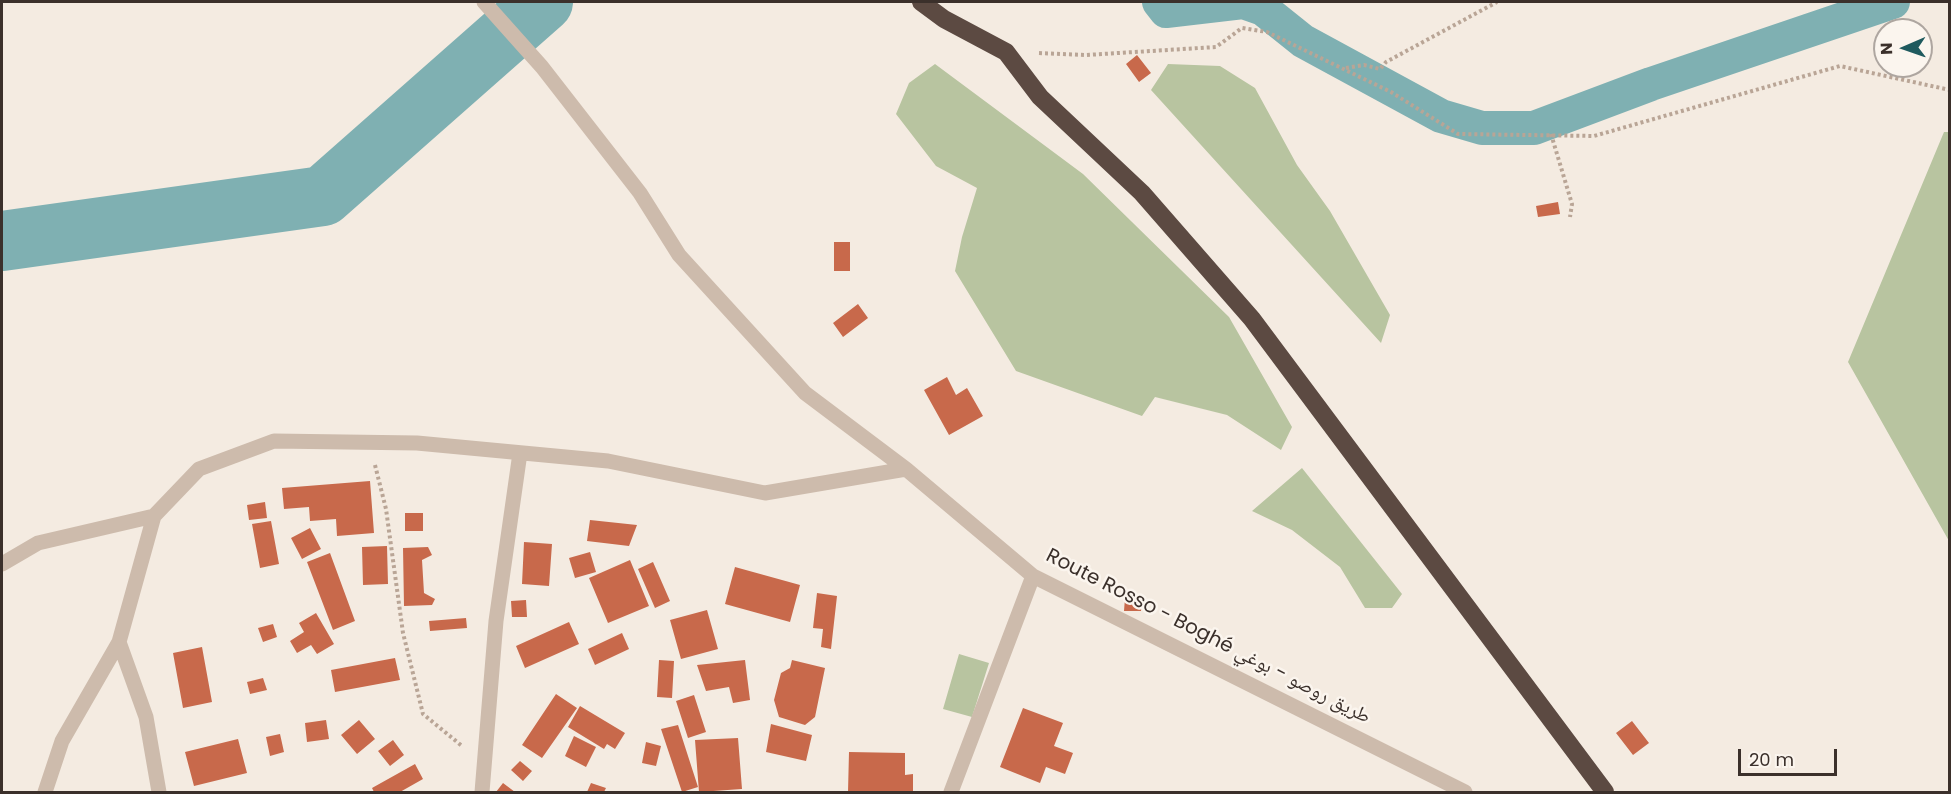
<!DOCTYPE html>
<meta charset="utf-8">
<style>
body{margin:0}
#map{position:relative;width:1951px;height:794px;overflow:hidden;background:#f4ebe1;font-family:Poppins,sans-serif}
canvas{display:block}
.frame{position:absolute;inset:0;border:3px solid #3b302b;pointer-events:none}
.north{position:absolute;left:1873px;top:18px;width:60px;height:60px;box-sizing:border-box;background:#fbf5ee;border:2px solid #aea6a0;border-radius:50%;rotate:268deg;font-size:16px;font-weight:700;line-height:24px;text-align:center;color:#3b302b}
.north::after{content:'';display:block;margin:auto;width:21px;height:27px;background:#1f5a5e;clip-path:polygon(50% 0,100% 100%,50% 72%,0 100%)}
.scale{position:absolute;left:1738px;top:749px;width:99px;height:27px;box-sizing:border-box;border:3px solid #3b302b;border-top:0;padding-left:8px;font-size:18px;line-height:21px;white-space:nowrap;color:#3b302b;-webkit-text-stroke:4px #fbf5ee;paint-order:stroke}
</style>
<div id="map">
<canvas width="1951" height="794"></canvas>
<div class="frame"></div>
<div class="north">N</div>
<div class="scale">20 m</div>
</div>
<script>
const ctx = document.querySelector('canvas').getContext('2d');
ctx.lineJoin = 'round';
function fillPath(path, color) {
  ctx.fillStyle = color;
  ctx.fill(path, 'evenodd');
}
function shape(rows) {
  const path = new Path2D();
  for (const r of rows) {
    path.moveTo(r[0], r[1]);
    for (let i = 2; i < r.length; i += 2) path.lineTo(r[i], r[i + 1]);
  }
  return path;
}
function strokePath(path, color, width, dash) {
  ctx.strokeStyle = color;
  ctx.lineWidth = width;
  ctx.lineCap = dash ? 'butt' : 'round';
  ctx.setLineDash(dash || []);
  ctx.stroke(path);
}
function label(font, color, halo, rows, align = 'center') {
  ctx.font = font + ' Poppins,"Noto Naskh Arabic",sans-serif';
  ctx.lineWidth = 5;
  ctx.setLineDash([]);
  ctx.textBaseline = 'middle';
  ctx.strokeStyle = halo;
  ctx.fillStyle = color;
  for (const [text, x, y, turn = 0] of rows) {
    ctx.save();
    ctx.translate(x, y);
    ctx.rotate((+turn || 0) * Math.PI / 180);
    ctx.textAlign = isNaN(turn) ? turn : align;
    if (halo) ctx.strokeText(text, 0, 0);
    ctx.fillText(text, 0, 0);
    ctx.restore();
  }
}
fillPath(shape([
 [935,64,1083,174,1229,317,1292,427,1281,450,1227,415,1155,397,1142,416,1016,371,955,271,962,237,977,188,936,166,896,114,909,83],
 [1168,64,1220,66,1255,88,1297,165,1330,211,1390,315,1381,343,1151,90],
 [1944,132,1950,132,1949,541,1848,362],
 [1302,468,1402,594,1392,608,1365,608,1340,567,1292,530,1252,511],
 [959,654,989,663,972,717,943,709]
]), '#b8c4a0');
strokePath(shape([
 [1159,2,1166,11,1243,2,1263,9,1303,41,1441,116,1482,128,1534,128,1651,84,1893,2]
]), '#7fb0b2', 34);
strokePath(shape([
 [2,241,323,196,543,2]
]), '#7fb0b2', 60);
fillPath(shape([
 [1137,55,1151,73,1139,82,1126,64],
 [1558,202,1560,214,1538,217,1536,206],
 [834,242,850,242,850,271,834,271],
 [858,304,868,318,843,337,833,323],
 [947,377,956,395,967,388,983,416,949,435,924,390],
 [370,481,374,533,337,536,336,519,310,521,309,507,284,509,282,488],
 [265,502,267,518,249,520,247,505],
 [405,513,423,513,423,531,405,531],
 [590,520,637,525,629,546,587,541],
 [271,521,279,564,260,568,252,524],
 [310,528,321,549,302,559,291,538],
 [524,542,552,544,549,586,522,584],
 [387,546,388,584,363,585,362,547],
 [428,547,432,555,422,560,424,593,435,599,432,605,404,606,403,548],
 [590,552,596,572,575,578,569,558],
 [330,553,355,621,333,630,307,562],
 [630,560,649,606,608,623,589,578],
 [653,562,670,601,655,608,638,569],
 [735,567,800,585,790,622,725,604],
 [817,593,837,596,831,649,821,647,823,629,813,628],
 [1125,598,1142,598,1141,611,1124,611],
 [526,600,527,617,512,617,511,601],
 [707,610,718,649,681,659,670,620],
 [316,613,334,644,317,654,311,645,297,653,290,641,304,632,299,623],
 [466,618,467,628,430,631,429,621],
 [569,622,579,644,525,668,516,646],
 [273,624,277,637,263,642,258,628],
 [622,633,629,649,595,665,588,649],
 [202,647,212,702,183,708,173,653],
 [395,658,400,680,335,692,331,670],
 [659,660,674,661,672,698,657,697],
 [745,660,750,700,733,703,729,687,706,691,697,665],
 [792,660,825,668,815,717,805,725,779,717,774,700,781,673,790,668],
 [263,678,267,690,250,694,247,682],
 [556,694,577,708,542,758,522,745],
 [694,695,706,732,688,738,676,701],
 [580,706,625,733,615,749,607,744,604,749,568,727],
 [1023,708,1063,723,1054,746,1073,753,1065,774,1046,767,1040,783,1000,767],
 [326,720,329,739,307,742,305,723],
 [359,720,375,739,357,754,341,735],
 [1632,721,1649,743,1633,755,1616,733],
 [771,724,812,735,806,761,766,752],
 [678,725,698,787,682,792,661,729],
 [280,734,284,752,270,756,266,737],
 [574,736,596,747,586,767,565,756],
 [738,738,742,789,699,792,695,740],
 [238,739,247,773,194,786,185,752],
 [393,740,404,755,390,766,378,751],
 [646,742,661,746,656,766,642,763],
 [849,752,905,753,905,775,913,774,913,792,848,792],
 [520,761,532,771,523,781,511,770],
 [415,764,423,779,400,792,374,792,372,788],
 [503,783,515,792,496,792],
 [591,783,606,788,604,792,587,792]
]), '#c8694b');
strokePath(shape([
 [1039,53,1086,55,1216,47,1242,28,1267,32,1391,92,1458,134,1594,136,1840,66,1950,90],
 [1346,68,1364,65,1380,69,1386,62,1497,2],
 [1551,134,1572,204,1570,217],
 [375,465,386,509,403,633,423,714,462,746]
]), '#b9a596', 4, [3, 3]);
strokePath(shape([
 [484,2,542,67,640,193,679,255,805,393,906,469,1033,576,1465,792],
 [2,564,38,543,154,516],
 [119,642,146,717,159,792],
 [45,792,62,741,119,642,154,516,199,469,274,441,417,443,608,461,765,493,906,469],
 [482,792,496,621,520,453],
 [951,792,1033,576]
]), '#cdbbac', 15);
strokePath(shape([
 [921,2,944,19,1006,52,1040,97,1142,193,1252,319,1605,792]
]), '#5c4a42', 18);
label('20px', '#3b302b', '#fbf5ee', [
 ["Route Rosso - Boghé طريق روصو - بوغي",1208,637,27]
]);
</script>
